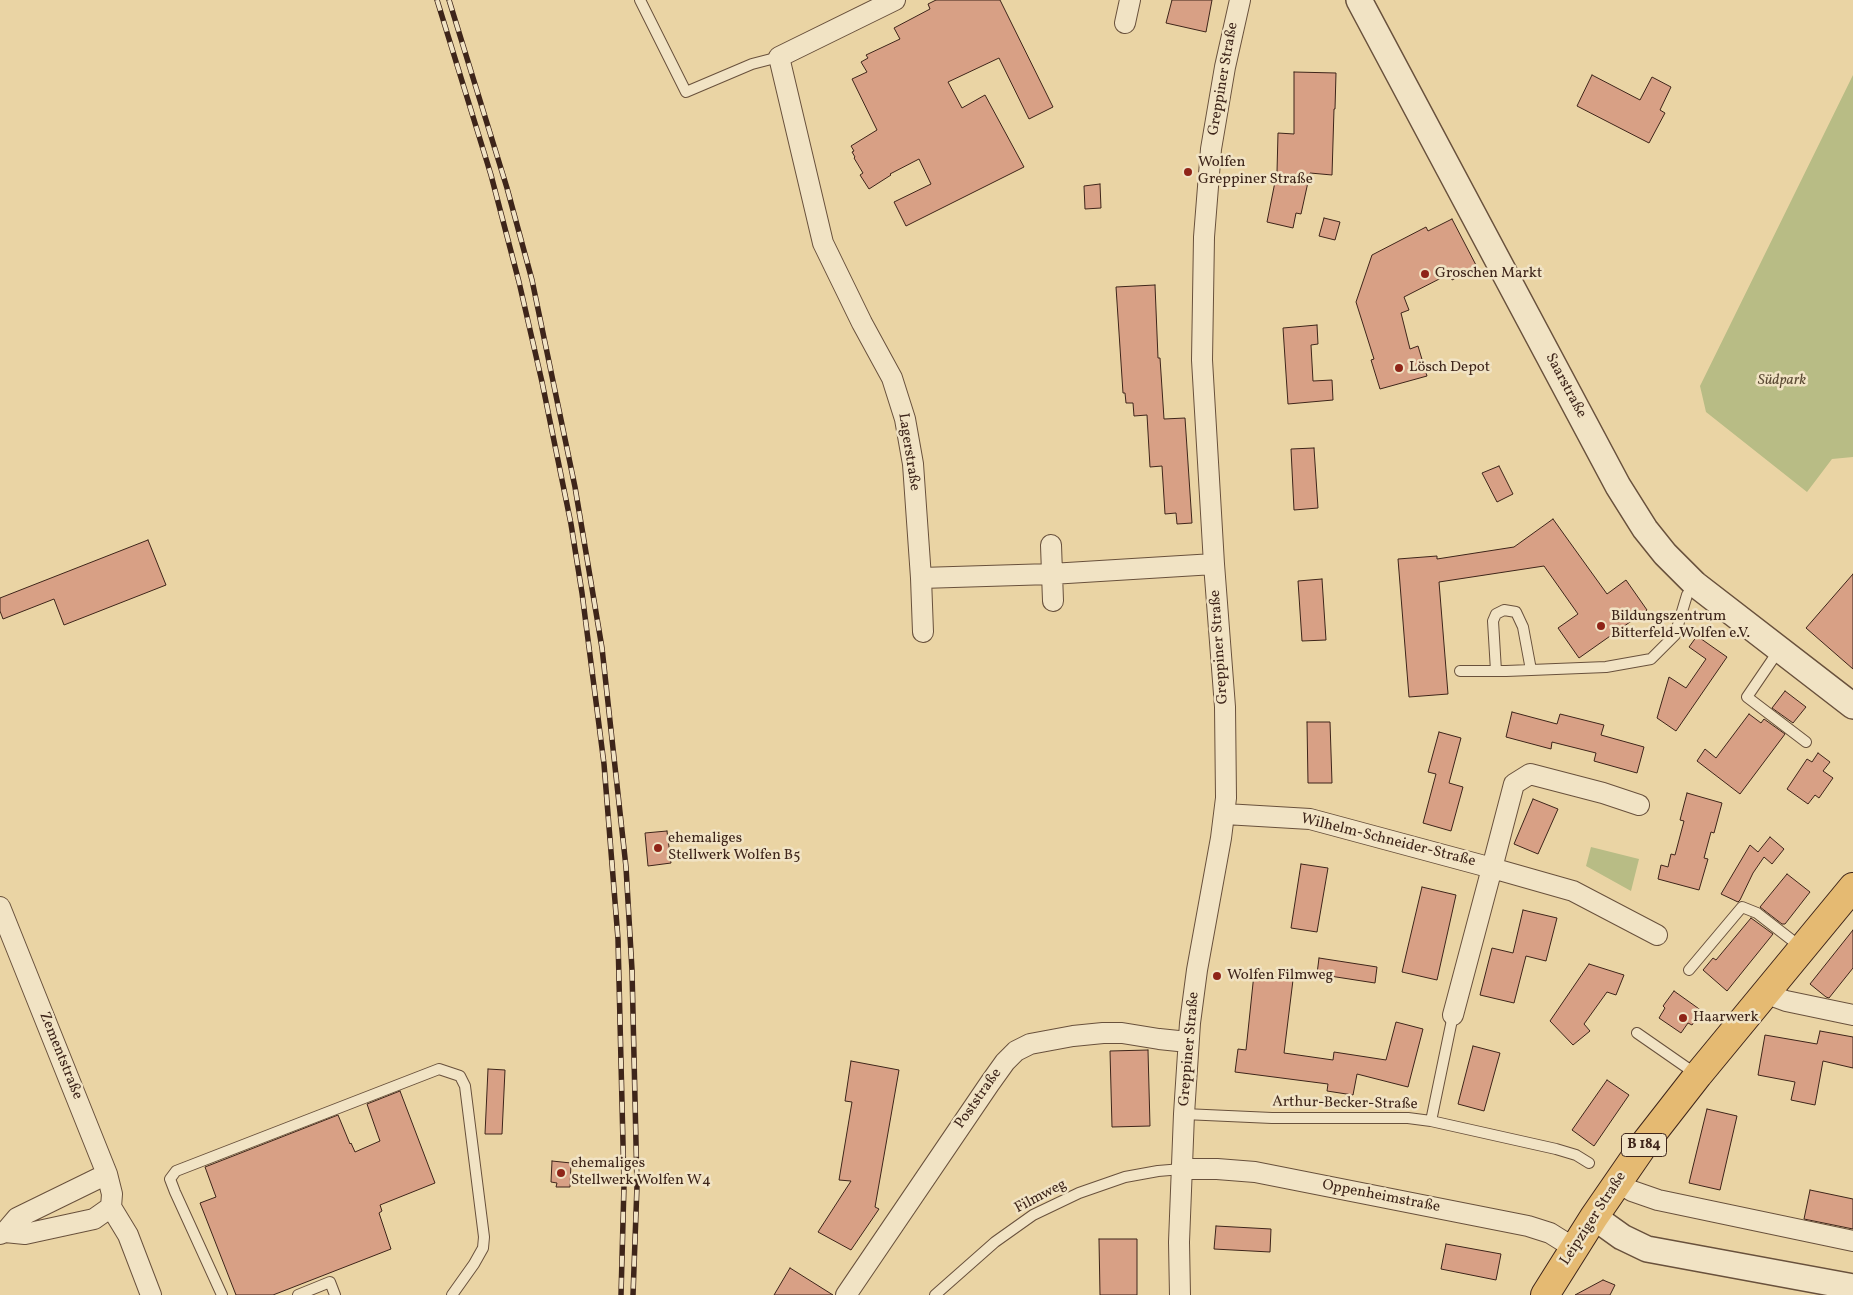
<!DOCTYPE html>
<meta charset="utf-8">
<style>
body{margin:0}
canvas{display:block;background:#ead4a4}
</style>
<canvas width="1853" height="1295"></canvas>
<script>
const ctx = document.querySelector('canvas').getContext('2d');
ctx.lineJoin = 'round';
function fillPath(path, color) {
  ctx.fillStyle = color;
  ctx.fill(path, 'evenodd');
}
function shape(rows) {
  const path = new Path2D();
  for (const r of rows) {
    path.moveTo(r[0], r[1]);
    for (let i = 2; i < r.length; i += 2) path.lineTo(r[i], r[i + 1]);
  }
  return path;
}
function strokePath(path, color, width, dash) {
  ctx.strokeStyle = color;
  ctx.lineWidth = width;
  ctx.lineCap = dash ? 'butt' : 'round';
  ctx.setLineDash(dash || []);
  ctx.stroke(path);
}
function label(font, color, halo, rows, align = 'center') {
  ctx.font = font + ' Vollkorn,serif';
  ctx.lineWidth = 5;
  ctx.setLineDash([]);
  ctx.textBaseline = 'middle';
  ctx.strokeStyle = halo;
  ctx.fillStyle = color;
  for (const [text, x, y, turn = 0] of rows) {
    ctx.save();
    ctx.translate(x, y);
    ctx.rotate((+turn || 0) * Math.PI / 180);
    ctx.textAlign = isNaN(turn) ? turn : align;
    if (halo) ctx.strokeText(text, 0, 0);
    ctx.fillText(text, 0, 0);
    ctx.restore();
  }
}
fillPath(shape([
 [1853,75,1853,457,1832,459,1807,492,1706,412,1700,386],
 [1591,847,1639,859,1631,891,1586,866]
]), '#b8bc85');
const building = shape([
 [936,0,1000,0,1053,107,1029,119,999,58,948,82,962,108,985,95,1024,167,906,226,894,202,931,184,919,159,890,174,891,175,869,189,860,175,863,173,854,158,855,157,852,152,854,151,851,146,877,130,852,79,867,72,861,62,868,58,866,55,900,39,894,28,930,9,928,4,936,0],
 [1172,0,1212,0,1206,32,1166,23,1172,0],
 [1294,72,1336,73,1335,109,1334,109,1332,175,1310,173,1301,214,1296,213,1293,228,1267,222,1277,172,1278,133,1294,134,1294,72],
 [1592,75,1640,100,1652,77,1671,87,1660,110,1665,113,1649,143,1577,106,1592,75],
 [1100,184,1101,208,1085,209,1084,186,1100,184],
 [1324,218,1340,222,1335,240,1319,236,1324,218],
 [1452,219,1477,267,1452,280,1449,274,1404,297,1409,310,1401,313,1410,349,1418,346,1427,376,1380,389,1371,360,1374,359,1356,302,1372,255,1426,227,1428,231,1452,219],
 [1155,285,1158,358,1160,358,1164,419,1185,418,1192,523,1177,524,1176,513,1165,514,1162,466,1150,467,1147,415,1134,416,1133,403,1126,403,1125,393,1123,393,1116,287,1155,285],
 [1317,325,1318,344,1311,345,1313,381,1332,380,1333,400,1288,404,1283,328,1317,325],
 [1314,448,1318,508,1294,510,1291,449,1314,448],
 [1499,466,1513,494,1497,502,1482,473,1499,466],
 [1553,519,1607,594,1626,580,1647,610,1579,658,1558,628,1578,614,1544,566,1439,582,1448,694,1409,697,1398,559,1437,556,1437,559,1514,547,1553,519],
 [148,540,166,585,64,625,54,599,3,619,0,611,0,598,148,540],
 [1853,574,1853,669,1806,628,1853,574],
 [1322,579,1326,640,1302,641,1298,581,1322,579],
 [1697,636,1727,657,1676,731,1657,718,1669,677,1686,688,1706,659,1689,647,1697,636],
 [1785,691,1806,707,1793,723,1772,708,1785,691],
 [1512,712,1557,724,1560,714,1604,725,1601,735,1644,747,1637,773,1594,761,1596,753,1552,742,1551,749,1506,737,1512,712],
 [1749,714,1761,723,1764,719,1785,734,1740,794,1697,761,1705,749,1716,758,1749,714],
 [1307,722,1330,722,1332,783,1308,783,1307,722],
 [1439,732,1461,738,1449,783,1463,787,1451,831,1423,823,1436,774,1428,772,1439,732],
 [1818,753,1830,762,1823,771,1833,778,1819,798,1815,795,1808,804,1787,789,1807,759,1812,762,1818,753],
 [1687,793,1722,803,1714,833,1711,832,1704,858,1708,859,1699,890,1658,879,1661,865,1668,867,1671,854,1675,855,1684,821,1680,820,1687,793],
 [1533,799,1558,809,1538,854,1514,844,1533,799],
 [667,831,671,863,648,866,645,833,667,831],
 [1770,837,1784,849,1772,864,1764,857,1753,873,1740,900,1738,902,1721,894,1750,845,1758,852,1770,837],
 [1301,864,1328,868,1317,932,1291,928,1301,864],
 [1787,874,1810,892,1785,924,1782,924,1760,907,1787,874],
 [1422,887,1456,895,1437,980,1402,972,1422,887],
 [1523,910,1557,918,1546,961,1526,956,1514,1003,1480,995,1492,948,1513,953,1523,910],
 [1751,918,1773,934,1727,991,1703,970,1713,958,1716,960,1751,918],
 [1853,930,1853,968,1829,998,1826,997,1810,984,1853,930],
 [1319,958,1377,967,1375,983,1317,974,1319,958],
 [1589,964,1624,975,1616,995,1607,992,1584,1024,1590,1031,1573,1045,1550,1021,1589,964],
 [1254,974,1293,980,1284,1053,1333,1060,1334,1052,1386,1060,1396,1022,1423,1029,1408,1087,1357,1074,1353,1095,1327,1091,1328,1084,1235,1072,1238,1049,1246,1050,1254,974],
 [1674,991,1702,1011,1692,1025,1688,1023,1681,1033,1659,1018,1665,1008,1663,1006,1674,991],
 [1820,1031,1853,1037,1853,1068,1823,1061,1815,1105,1791,1100,1795,1082,1758,1075,1765,1035,1817,1044,1820,1031],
 [1473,1046,1500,1053,1484,1111,1458,1104,1473,1046],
 [1148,1050,1150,1126,1112,1127,1110,1051,1148,1050],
 [851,1061,899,1070,875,1207,879,1209,851,1250,818,1232,851,1181,839,1180,852,1102,845,1101,851,1061],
 [488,1069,505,1070,502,1134,485,1134,488,1069],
 [1607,1080,1629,1095,1594,1146,1572,1130,1607,1080],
 [400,1091,435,1183,380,1205,382,1211,379,1213,391,1249,273,1295,236,1295,200,1203,216,1197,205,1167,338,1115,350,1144,351,1143,355,1152,380,1141,367,1104,400,1091],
 [1707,1109,1737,1116,1720,1190,1689,1183,1707,1109],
 [552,1161,571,1163,570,1187,556,1187,557,1183,551,1182,552,1161],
 [1810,1190,1853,1199,1853,1229,1804,1219,1810,1190],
 [1216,1226,1271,1229,1270,1252,1214,1249,1216,1226],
 [1099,1239,1137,1239,1137,1295,1100,1295,1099,1239],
 [1446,1244,1501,1254,1496,1280,1441,1269,1446,1244],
 [790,1268,833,1295,774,1295,790,1268],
 [1603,1280,1615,1285,1610,1295,1575,1295,1603,1280]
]);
fillPath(building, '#d8a085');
strokePath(building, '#3e251a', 1);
const service = shape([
 [640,0,686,92,752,64,779,57],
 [1779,650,1747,697,1806,742],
 [1460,671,1506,671,1606,667,1651,659,1675,635,1687,595,1695,584],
 [1496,671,1493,621,1496,614,1504,610,1516,612,1523,627,1531,670],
 [1689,970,1742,907,1757,913,1802,948],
 [1637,1033,1696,1074],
 [1184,1114,1272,1118,1408,1118,1431,1121,1556,1149,1576,1155,1589,1163],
 [1431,1121,1453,1015],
 [222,1295,175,1192,170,1179,176,1171,439,1069,460,1076,465,1086,484,1237,483,1248,474,1264,452,1295],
 [298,1295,330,1282,335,1295],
 [935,1295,995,1242,1033,1215,1079,1193,1125,1177,1158,1171,1182,1169]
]);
const minor = shape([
 [895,0,779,57,823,243,862,323,892,378,905,419,913,464,921,578,1051,574,1214,564],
 [1125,23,1130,0],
 [1051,545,1053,601],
 [921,578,923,632],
 [1639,805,1603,793,1530,774,1514,784,1492,868,1573,891,1657,935],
 [1225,814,1310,819,1492,868,1453,1015],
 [0,907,107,1174,112,1194,111,1207],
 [1768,990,1778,998,1786,1001,1853,1015],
 [1182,1169,1217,1169,1255,1172,1528,1226,1550,1233,1574,1248],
 [1617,1182,1632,1191,1658,1200,1853,1241],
 [111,1207,128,1235,151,1295],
 [5,1232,17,1218,107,1174],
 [0,1234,5,1232,25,1234,94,1219,111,1207],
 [846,1295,990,1083,1005,1062,1016,1051,1030,1044,1073,1036,1103,1033,1122,1033,1159,1039,1188,1042],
 [1180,1295,1179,1242,1184,1114,1190,1023,1197,970,1221,838,1226,798,1225,707,1214,564,1202,360,1204,237,1211,149,1225,67,1240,0]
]);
const tertiary = shape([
 [1359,0,1618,486,1645,529,1665,554,1695,584,1853,706],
 [1594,1217,1622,1237,1647,1249,1853,1287]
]);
const primary = shape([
 [1545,1295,1594,1217,1645,1143,1698,1075,1853,887]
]);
strokePath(service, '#69513c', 12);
strokePath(minor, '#69513c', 22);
strokePath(tertiary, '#69513c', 28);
strokePath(primary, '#3e251a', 30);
strokePath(service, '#f1e3c4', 10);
strokePath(minor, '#f1e3c4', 20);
strokePath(tertiary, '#f1e3c4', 25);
strokePath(primary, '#e5ba72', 28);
const rail = shape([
 [437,0,491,175,519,282,542,382,571,524,582,593,604,764,618,939,624,1185,621,1295],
 [449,0,507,188,532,280,575,487,602,648,626,867,632,970,637,1186,633,1295]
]);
strokePath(rail, '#3e251a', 5.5);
strokePath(rail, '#f1e3c4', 4, [11]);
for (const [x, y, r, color] of [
 [1188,172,5,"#8f2418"],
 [1425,274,5,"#8f2418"],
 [1399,368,5,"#8f2418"],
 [1601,626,5,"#8f2418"],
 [658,848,5,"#8f2418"],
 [1217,976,5,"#8f2418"],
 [1683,1018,5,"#8f2418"],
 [561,1173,5,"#8f2418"]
]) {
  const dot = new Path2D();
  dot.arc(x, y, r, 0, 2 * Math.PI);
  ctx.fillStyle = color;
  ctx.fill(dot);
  strokePath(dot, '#f1e3c4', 2);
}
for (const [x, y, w] of [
 [1644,1145,45]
]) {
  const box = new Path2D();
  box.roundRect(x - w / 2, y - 11.5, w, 23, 4);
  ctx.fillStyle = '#f1e3c4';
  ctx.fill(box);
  strokePath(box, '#3e251a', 1);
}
label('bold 14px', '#3e251a', null, [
 ["B 184",1644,1145]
]);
label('15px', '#3e251a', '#f1e3c4', [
 ["Greppiner Straße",1224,79,-80],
 ["Saarstraße",1565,386,62],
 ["Lagerstraße",908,452,81],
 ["Greppiner Straße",1220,647,-94],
 ["Wilhelm-Schneider-Straße",1388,841,14],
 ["Greppiner Straße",1190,1049,-85],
 ["Zementstraße",60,1056,68],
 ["Poststraße",979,1099,-55],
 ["Arthur-Becker-Straße",1345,1104,1],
 ["Filmweg",1041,1197,-28],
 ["Oppenheimstraße",1381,1197,11],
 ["Leipziger Straße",1594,1219,-57]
]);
label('15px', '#3e251a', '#f1e3c4', [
 ["Wolfen",1198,163],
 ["Greppiner Straße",1198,180],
 ["Groschen Markt",1435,274],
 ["Lösch Depot",1409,368],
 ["Bildungszentrum",1611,617],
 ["Bitterfeld-Wolfen e.V.",1611,634],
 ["ehemaliges",668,839],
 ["Stellwerk Wolfen B5",668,856],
 ["Wolfen Filmweg",1227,976],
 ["Haarwerk",1693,1018],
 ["ehemaliges",571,1164],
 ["Stellwerk Wolfen W4",571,1181]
], 'left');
label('italic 15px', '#5c4b35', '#f1e3c4', [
 ["Südpark",1782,381]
]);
</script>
